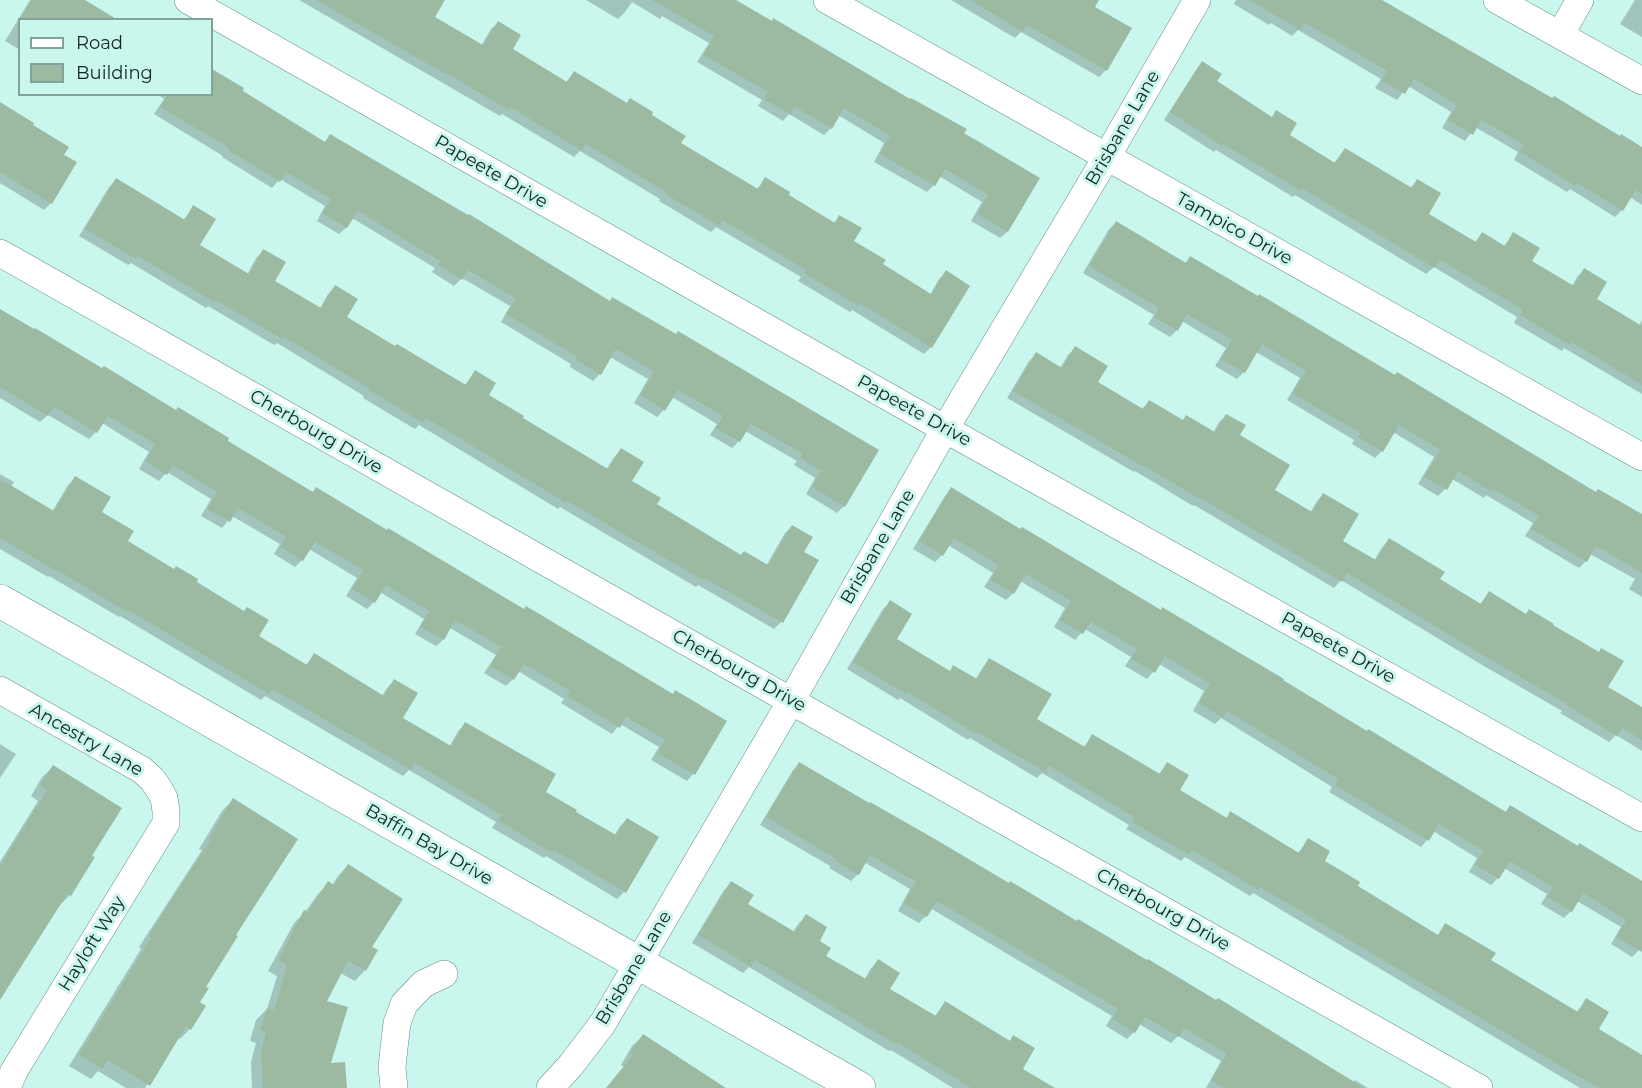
<!DOCTYPE html>
<style>
body{margin:0}
#map{position:relative;width:1642px;height:1088px;overflow:hidden;background:#caf7ed;font-family:Montserrat,sans-serif}
canvas{display:block}
.legend{position:absolute;left:18px;top:18px;width:195px;height:78px;box-sizing:border-box;background:#caf7ed;border:2px solid #82a39c;margin:0;padding:8px 10px;list-style:none;font-size:18px;color:#152623}
.legend li{display:flex;align-items:center;gap:12px;height:30px}
.legend b{width:30px;border:2px solid #82a39c}
</style>
<div id="map">
<canvas width="1642" height="1088"></canvas>
<ul class="legend">
<li><b style="height:8px;background:#fff"></b>Road</li>
<li><b style="height:16px;background:#9bbaa1"></b>Building</li>
</ul>
</div>
<script>
const ctx = document.querySelector('canvas').getContext('2d');
ctx.lineJoin = 'round';
function fillPath(path, color) {
  ctx.fillStyle = color;
  ctx.fill(path, 'evenodd');
}
function shape(rows) {
  const path = new Path2D();
  for (const r of rows) {
    path.moveTo(r[0], r[1]);
    for (let i = 2; i < r.length; i += 2) path.lineTo(r[i], r[i + 1]);
  }
  return path;
}
function strokePath(path, color, width, dash) {
  ctx.strokeStyle = color;
  ctx.lineWidth = width;
  ctx.lineCap = dash ? 'butt' : 'round';
  ctx.setLineDash(dash || []);
  ctx.stroke(path);
}
function label(font, color, halo, rows, align = 'center') {
  ctx.font = font + ' Montserrat,sans-serif';
  ctx.lineWidth = 6;
  ctx.setLineDash([]);
  ctx.textBaseline = 'middle';
  ctx.strokeStyle = halo;
  ctx.fillStyle = color;
  for (const [text, x, y, turn = 0] of rows) {
    ctx.save();
    ctx.translate(x, y);
    ctx.rotate((+turn || 0) * Math.PI / 180);
    ctx.textAlign = isNaN(turn) ? turn : align;
    if (halo) ctx.strokeText(text, 0, 0);
    ctx.fillText(text, 0, 0);
    ctx.restore();
  }
}
fillPath(shape([
 [30,0,83,0,115,20,20,20,20,50,5,41],
 [299,0,439,0,433,17,481,46,491,29,498,23,511,50,565,83,574,73,626,104,630,100,679,143,756,190,766,179,787,195,833,223,840,217,852,242,881,265,930,295,939,279,946,272,931,347,924,354,852,310,850,312,798,281,801,277,716,227,711,232,659,201,660,199,580,151,574,157,502,114,500,116],
 [586,0,733,0,1038,179,1007,232,1000,238,971,221,982,202,939,176,934,185,927,192,874,162,884,143,838,115,831,128,824,135,789,114,783,121,758,106,762,100,697,62,709,43,662,16,660,19,632,2,625,12,618,19],
 [951,0,1092,0,1106,70,1099,77,1021,32,1015,38],
 [1236,0,1379,0,1642,149,1642,205,1630,197,1622,210,1615,217,1570,189,1567,192,1514,160,1518,152,1475,127,1465,141,1442,128,1451,112,1408,86,1397,100,1375,88,1381,79,1298,30,1292,36,1271,23,1269,25,1234,4],
 [1635,0,1642,0,1642,37,1620,24],
 [1202,63,1215,82,1271,118,1276,112,1288,136,1334,163,1345,149,1410,188,1417,181,1427,215,1474,243,1482,234,1503,247,1514,234,1530,262,1572,286,1577,277,1584,270,1595,299,1639,326,1642,320,1642,394,1564,348,1562,351,1514,323,1517,317,1434,267,1426,274,1295,195,1293,197,1216,150,1214,152,1164,120,1196,70],
 [212,70,242,89,241,92,324,143,330,136,609,302,877,450,844,506,837,513,806,494,815,478,794,465,797,461,745,431,739,441,732,448,710,435,717,424,672,397,664,410,657,417,634,403,648,379,610,357,600,374,593,381,570,367,571,364,501,322,510,306,462,278,454,286,432,272,435,268,352,218,346,228,339,234,317,221,325,206,280,179,272,188,222,157,223,156,154,114,164,99,157,94,212,94],
 [0,107,62,155,51,203,44,210,0,183],
 [116,180,183,220,194,207,198,245,247,275,256,258,263,251,273,281,320,308,328,294,335,287,345,318,464,386,475,372,487,395,521,419,606,470,614,457,621,450,630,482,655,505,740,556,766,566,785,533,792,526,802,552,817,561,781,622,774,629,698,585,696,587,560,507,558,509,419,425,415,429,363,398,364,396,277,343,274,345,208,306,206,308,131,263,128,265,79,236,109,187],
 [1116,223,1184,264,1190,258,1595,493,1642,515,1642,597,1629,589,1635,579,1590,554,1586,561,1579,568,1525,536,1533,523,1486,495,1484,498,1452,479,1445,489,1438,496,1418,484,1434,457,1393,432,1382,451,1375,458,1352,444,1354,440,1287,400,1300,378,1256,352,1244,372,1237,379,1215,366,1226,348,1182,321,1177,330,1170,337,1148,324,1154,315,1083,273,1109,229],
 [0,310,312,493,316,489,672,695,725,722,693,774,687,781,651,760,659,747,620,724,612,734,561,703,564,699,518,671,513,679,506,686,484,673,496,655,450,628,443,640,436,646,415,634,424,619,380,592,374,602,367,609,346,596,357,578,309,549,302,560,295,567,274,554,280,544,232,516,222,528,201,516,211,499,167,472,159,481,139,469,149,452,102,423,96,432,89,439,48,415,40,422,0,398],
 [1075,348,1096,383,1142,409,1149,402,1182,422,1213,433,1219,422,1226,416,1273,490,1310,513,1317,501,1323,495,1341,541,1374,561,1382,547,1389,540,1438,579,1480,604,1489,593,1525,615,1598,653,1601,650,1606,687,1642,709,1642,751,1616,735,1609,742,1560,713,1562,711,1477,662,1341,580,1334,588,1194,505,1193,506,1135,471,1134,472,1007,398,1029,361,1036,354,1060,368,1068,355],
 [0,474,14,482,11,487,52,512,68,485,75,478,100,513,126,542,195,583,257,637,305,666,314,655,382,696,387,688,394,681,401,719,449,747,459,730,466,723,544,793,574,812,614,836,620,826,627,819,624,892,617,899,546,856,544,858,492,828,496,822,409,770,403,776,265,696,261,700,120,616,119,617,49,576,48,577,0,549],
 [952,489,1281,681,1504,813,1510,807,1642,883,1642,944,1639,950,1632,957,1611,944,1621,927,1577,901,1571,911,1564,918,1541,904,1547,894,1504,868,1498,878,1491,885,1469,872,1477,858,1433,831,1427,840,1421,847,1329,792,1332,787,1221,718,1215,724,1193,711,1204,691,1159,664,1153,672,1147,679,1125,666,1131,657,1085,629,1075,640,1054,627,1065,608,1020,581,1013,593,1006,600,984,587,993,573,948,545,942,555,935,562,913,549,945,496],
 [890,602,895,639,949,672,954,667,975,680,983,667,990,660,1035,719,1083,748,1092,736,1158,775,1167,764,1178,791,1225,819,1231,813,1298,853,1309,840,1323,861,1356,887,1437,936,1446,925,1489,961,1576,1013,1586,1000,1597,1029,1642,1056,1642,1088,1580,1088,1253,893,1250,896,1185,857,1181,861,1126,829,1129,825,1042,773,1037,778,970,738,968,740,900,698,898,700,847,669,883,609],
 [0,744,16,754,0,778],
 [800,763,1353,1083,1355,1080,1368,1088,1206,1088,1221,1061,1178,1036,1171,1043,1139,1024,1134,1032,1127,1039,1106,1026,1112,1016,930,908,926,916,919,923,898,911,910,889,864,862,858,874,851,881,829,868,830,866,760,825,793,770],
 [53,767,90,856,70,895,59,906,0,997,0,862,38,801,31,796,42,777],
 [233,800,204,987,190,1029,180,1039,177,1038,145,1088,126,1088,98,1071,91,1079,69,1066,141,949,139,947,202,850,199,849,222,811],
 [348,865,370,947,365,970,355,981,340,973,325,1001,329,1065,345,1088,252,1088,251,1062,256,1043,250,1041,256,1020,267,1009,277,976,268,971,294,923,305,912,318,894,328,883,332,885,338,876],
 [731,883,746,904,793,932,799,923,806,916,824,957,864,980,871,968,878,961,888,989,934,1017,945,1003,1008,1042,1014,1037,1021,1069,1052,1088,953,1088,891,1050,889,1051,749,967,743,973,692,943,724,890],
 [643,1036,708,1088,606,1088,624,1067,621,1065,632,1046]
]), '#0003');
fillPath(shape([
 [31,0,85,0,118,20,20,20],
 [316,0,445,0,435,17,483,45,498,21,521,35,513,49,567,82,574,71,627,103,630,98,653,112,652,115,686,136,681,143,758,189,765,177,790,192,789,195,835,223,839,215,862,228,854,241,886,260,883,264,931,294,946,270,970,286,932,348,860,303,858,306,804,273,806,270,722,220,719,226,665,194,666,192,586,144,582,151,510,107,508,110,446,73,445,74],
 [652,0,736,0,772,21,773,18,910,99,911,98,967,129,964,133,1040,178,1008,232,977,214,988,195,945,169,935,186,880,154,890,136,844,108,832,129,795,107,791,115,764,99,768,92,703,55,714,36],
 [970,0,1099,0,1095,7,1132,28,1107,71,1027,25,1023,32],
 [1249,0,1382,0,1552,98,1554,96,1620,136,1621,134,1642,147,1642,194,1636,190,1623,211,1577,183,1575,186,1520,152,1524,145,1481,120,1473,135,1448,120,1457,105,1414,79,1405,94,1381,81,1387,71,1305,23,1300,30],
 [1202,61,1222,74,1217,81,1272,117,1276,110,1297,123,1290,135,1335,163,1345,148,1412,188,1417,179,1441,193,1429,214,1476,242,1482,232,1505,246,1513,232,1540,248,1532,261,1574,286,1584,268,1607,282,1597,299,1642,326,1642,385,1571,342,1570,345,1520,315,1523,310,1440,260,1434,268,1303,189,1301,191,1223,144,1222,146,1170,112],
 [212,69,244,88,243,91,325,142,330,134,468,215,469,214,610,301,612,297,676,334,678,331,879,450,845,507,812,487,821,471,800,458,803,454,751,424,740,442,716,428,723,416,678,390,665,411,640,395,654,372,616,349,601,375,576,360,577,357,506,314,516,299,468,270,462,280,438,265,440,261,358,211,347,228,322,213,331,199,286,172,280,182,228,150,229,148,160,107,168,94,212,94],
 [0,102,34,123,33,125,69,147,64,155,77,162,52,204,0,172],
 [116,178,185,220,193,205,216,219,200,245,249,274,263,249,286,262,275,281,321,308,335,285,358,299,347,317,395,346,397,344,466,385,475,370,496,383,489,395,524,416,523,418,608,469,621,448,644,462,632,481,661,498,657,504,741,555,744,551,768,565,792,525,813,537,804,552,819,560,783,623,706,579,704,581,567,501,566,503,426,418,423,423,369,390,370,389,284,337,282,339,215,300,214,302,138,256,136,259,85,229],
 [1116,221,1186,263,1190,256,1258,296,1259,294,1395,375,1397,372,1596,492,1598,489,1642,514,1642,573,1596,546,1587,562,1531,529,1539,516,1493,489,1492,492,1458,471,1447,490,1424,477,1440,450,1399,425,1383,452,1358,437,1360,433,1292,393,1306,371,1262,344,1245,373,1221,359,1232,340,1187,314,1178,331,1154,317,1159,308,1089,266],
 [0,309,34,329,35,328,102,368,104,366,176,410,178,407,229,438,228,441,313,492,316,487,387,530,388,528,524,609,526,606,673,694,675,690,727,721,695,775,657,753,665,740,626,717,620,728,567,696,570,691,524,664,514,680,490,666,501,647,455,620,444,640,420,627,429,611,386,585,375,603,352,589,363,570,315,542,303,561,280,547,286,537,238,508,230,522,207,509,217,492,173,465,167,475,145,461,155,444,108,416,97,433,54,407,48,416,0,387],
 [1075,346,1108,366,1098,382,1143,409,1149,400,1183,420,1186,415,1215,432,1226,414,1246,425,1240,435,1290,465,1275,490,1312,512,1323,493,1359,514,1343,541,1376,560,1389,538,1445,572,1440,579,1481,604,1489,591,1526,614,1529,609,1554,624,1553,625,1599,652,1601,648,1624,661,1608,687,1642,707,1642,740,1622,728,1617,736,1566,705,1567,704,1484,656,1347,573,1342,582,1202,499,1201,500,1143,465,1142,466,1013,391,1036,352,1062,368],
 [75,476,111,497,102,512,134,531,128,541,174,569,176,566,198,579,197,582,244,611,247,607,269,620,259,636,307,665,314,653,384,696,394,679,418,693,403,718,451,746,465,722,556,774,546,792,577,810,576,812,616,835,627,818,659,837,626,893,554,850,552,853,498,820,501,815,415,763,411,770,272,689,269,694,128,610,127,612,57,570,56,571,0,538,0,479,54,511],
 [951,487,1020,529,1022,527,1161,610,1162,607,1284,679,1283,680,1367,731,1368,729,1506,812,1510,805,1578,846,1579,843,1642,881,1642,952,1616,937,1626,920,1583,893,1572,912,1547,897,1553,887,1510,861,1499,879,1475,865,1483,851,1439,824,1429,841,1335,785,1338,779,1227,711,1223,718,1199,703,1210,684,1165,656,1155,673,1131,659,1137,649,1091,622,1083,634,1060,620,1071,601,1026,574,1014,594,990,580,998,565,954,538,943,556,919,541],
 [890,600,912,614,897,639,950,671,953,665,977,679,989,658,1052,694,1037,719,1085,747,1092,734,1160,774,1167,762,1189,775,1180,790,1227,818,1230,811,1299,853,1308,838,1330,851,1325,861,1360,882,1358,886,1438,935,1445,923,1496,953,1491,960,1578,1012,1586,998,1609,1012,1599,1029,1642,1055,1642,1088,1598,1088,1260,887,1258,890,1192,850,1189,855,1132,822,1134,817,1049,766,1045,772,977,732,976,734,907,692,906,694,853,662],
 [799,762,869,803,870,802,940,842,1009,883,1010,881,1077,921,1078,919,1147,960,1148,959,1216,1000,1218,998,1364,1088,1224,1088,1211,1080,1227,1054,1184,1028,1179,1037,1145,1017,1135,1033,1112,1019,1118,1009,937,901,927,917,903,903,916,882,870,855,859,875,835,861,836,859,766,817],
 [53,765,122,808,92,856,95,857,71,896,67,894,0,1000,0,866,47,790,40,785],
 [233,798,298,839,236,935,238,936,206,987,209,988,200,1002,206,1006,191,1030,186,1026,150,1086,108,1060,102,1069,79,1055,151,938,148,936,211,839,209,838],
 [348,864,403,899,372,947,378,950,366,971,348,961,327,1001,348,1007,331,1063,345,1062,347,1088,263,1088,261,1051,266,1032,260,1030,267,1008,274,1010,287,965,278,960,304,910,308,912,328,881,334,885],
 [731,881,754,895,748,904,795,932,806,914,827,927,820,941,831,948,826,956,866,979,878,959,900,973,890,989,936,1016,945,1001,1010,1041,1013,1035,1035,1048,1023,1069,1055,1088,971,1088,898,1043,897,1045,755,960,751,967,698,935],
 [643,1034,726,1088,606,1088,633,1055,630,1053]
]), '#9bbaa1');
const street = shape([
 [188,0,945,429,1642,818],
 [827,0,1642,457],
 [1497,0,1642,81],
 [1560,35,1580,0],
 [0,253,791,701,1479,1088],
 [0,690,142,770,152,779,159,789,164,798,166,811,166,823,14,1071,7,1088],
 [394,1088,392,1067,394,1048,397,1023,404,1004,423,984,444,974],
 [550,1088,571,1065,603,1023,791,701,945,429,1106,158,1197,0]
]);
const secondary = shape([
 [0,601,859,1088]
]);
strokePath(street, '#648e86', 28);
strokePath(secondary, '#648e86', 34);
strokePath(street, '#fff', 27);
strokePath(secondary, '#fff', 33);
label('18px', '#152623', '#caf7ed', [
 ["Brisbane Lane",1123,128,-60],
 ["Papeete Drive",491,172,30],
 ["Tampico Drive",1234,229,29],
 ["Papeete Drive",914,411,29],
 ["Cherbourg Drive",316,432,30],
 ["Brisbane Lane",878,547,-60],
 ["Papeete Drive",1338,648,29],
 ["Cherbourg Drive",739,671,29],
 ["Ancestry Lane",86,740,30],
 ["Baffin Bay Drive",429,845,30],
 ["Cherbourg Drive",1163,910,29],
 ["Hayloft Way",92,944,-58],
 ["Brisbane Lane",634,968,-59]
]);
</script>
